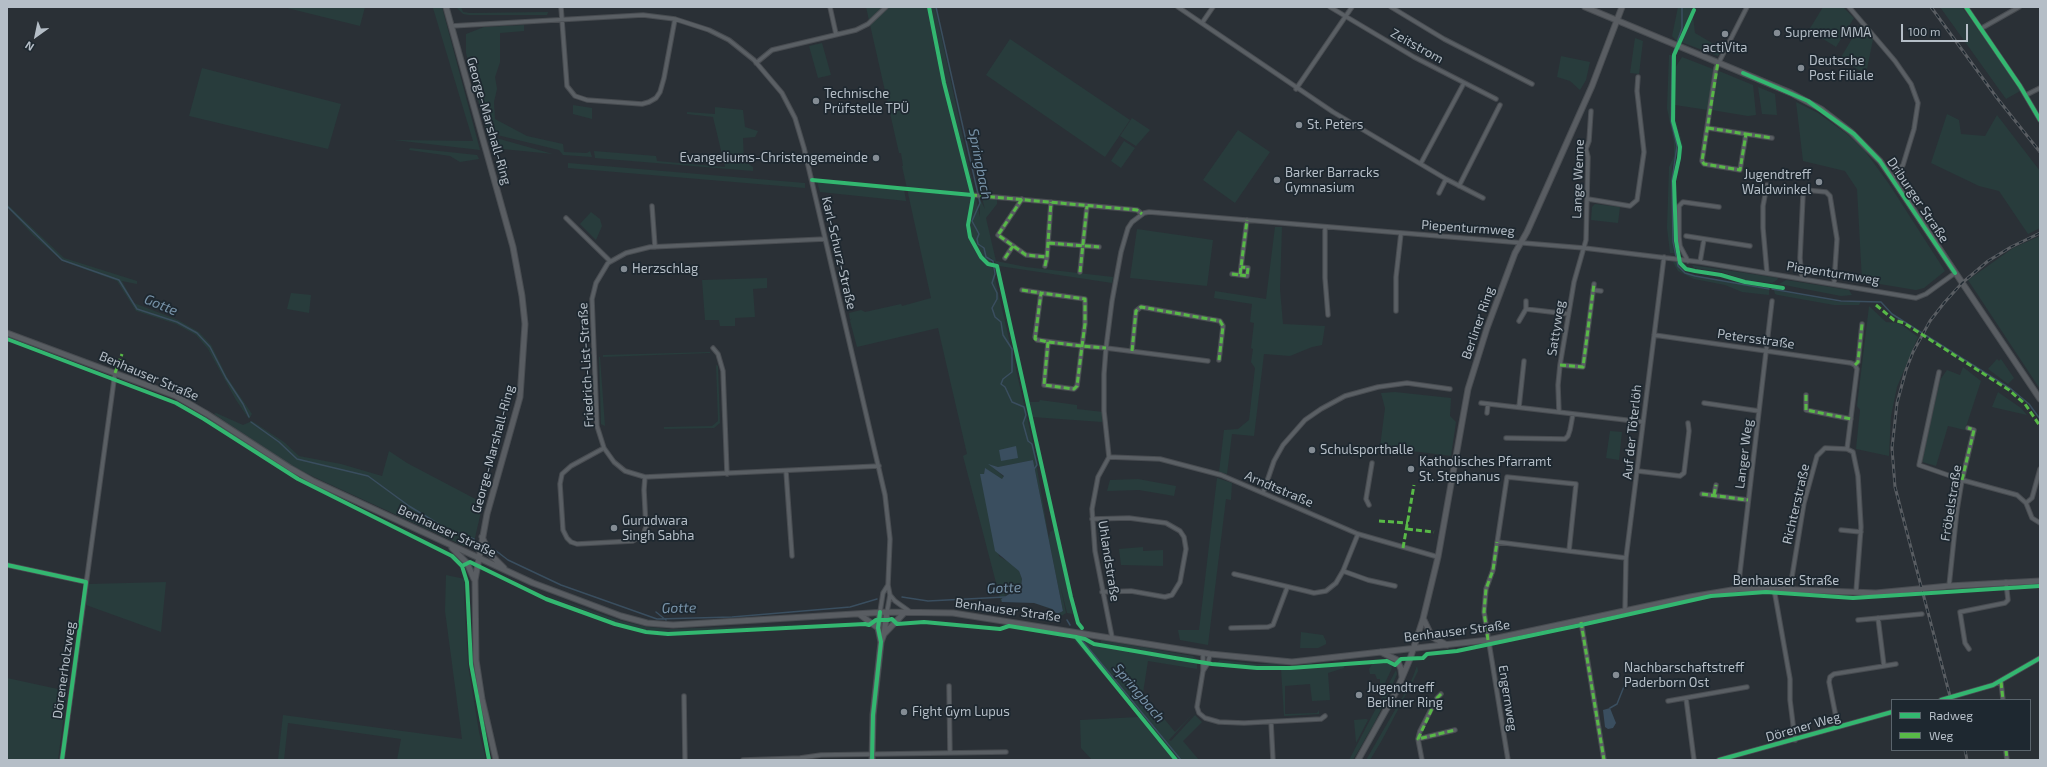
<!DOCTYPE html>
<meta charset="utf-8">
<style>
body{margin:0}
#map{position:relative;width:2047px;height:767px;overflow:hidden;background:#2a3036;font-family:"Exo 2",sans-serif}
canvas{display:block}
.frame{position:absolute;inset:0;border:8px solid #b5bec7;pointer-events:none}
.legend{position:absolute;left:1891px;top:699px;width:140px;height:52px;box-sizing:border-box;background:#1e2830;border:1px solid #5a646c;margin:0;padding:5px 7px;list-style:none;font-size:12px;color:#b5bec7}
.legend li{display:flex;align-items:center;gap:8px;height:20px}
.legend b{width:20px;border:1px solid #5a646c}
.north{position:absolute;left:16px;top:16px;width:40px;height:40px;-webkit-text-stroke:3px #1e2830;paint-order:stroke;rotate:213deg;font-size:11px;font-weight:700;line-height:16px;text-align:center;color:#b5bec7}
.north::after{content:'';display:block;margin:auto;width:14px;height:18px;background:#b5bec7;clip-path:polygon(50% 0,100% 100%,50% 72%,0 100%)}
.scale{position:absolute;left:1901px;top:24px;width:67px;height:18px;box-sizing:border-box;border:2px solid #b5bec7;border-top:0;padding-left:5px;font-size:12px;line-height:14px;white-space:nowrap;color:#b5bec7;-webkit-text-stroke:3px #1e2830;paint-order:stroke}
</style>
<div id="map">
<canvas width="2047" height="767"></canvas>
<div class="frame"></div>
<ul class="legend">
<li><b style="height:5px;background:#33b770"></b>Radweg</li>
<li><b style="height:5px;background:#58b947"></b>Weg</li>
</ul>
<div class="north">N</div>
<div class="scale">100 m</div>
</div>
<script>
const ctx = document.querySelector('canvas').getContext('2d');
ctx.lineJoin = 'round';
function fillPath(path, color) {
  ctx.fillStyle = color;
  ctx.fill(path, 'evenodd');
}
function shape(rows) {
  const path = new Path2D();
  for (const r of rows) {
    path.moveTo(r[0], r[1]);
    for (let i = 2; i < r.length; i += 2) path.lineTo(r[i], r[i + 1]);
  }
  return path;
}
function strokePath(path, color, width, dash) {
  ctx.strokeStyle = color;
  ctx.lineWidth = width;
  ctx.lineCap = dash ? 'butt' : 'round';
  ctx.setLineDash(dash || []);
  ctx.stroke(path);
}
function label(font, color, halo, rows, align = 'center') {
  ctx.font = font + ' "Exo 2",sans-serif';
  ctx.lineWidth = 3.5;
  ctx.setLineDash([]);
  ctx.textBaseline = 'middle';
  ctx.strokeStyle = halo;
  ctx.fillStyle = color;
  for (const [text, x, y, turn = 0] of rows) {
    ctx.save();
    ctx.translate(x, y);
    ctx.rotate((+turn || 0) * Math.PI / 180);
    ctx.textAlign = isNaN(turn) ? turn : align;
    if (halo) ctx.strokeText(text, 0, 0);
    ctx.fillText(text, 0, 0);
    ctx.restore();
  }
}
fillPath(shape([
 [283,7,365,7,360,26],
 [419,7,442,7,480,150,394,140,473,141,433,8],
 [456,7,461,7,463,12,470,13,548,12,547,15,469,15,463,14],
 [866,7,935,7,980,217,980,199,985,209,982,198,997,199,997,204,986,218,996,261,1026,267,1113,277,1112,283,999,266,990,257,1032,439,1049,539,1050,532,1054,529,1073,614,1067,613,1060,584,1066,613,1060,617,1051,609,1034,603,1001,602,963,456,967,454,938,328,857,347,850,321,852,318,874,313,852,318,850,320,849,313,861,310,865,312,901,304,902,306,931,298,902,166,903,166,901,153,899,153],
 [1033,460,1063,611,1057,614,1052,609,1034,603,1002,602,1001,598,1021,587,1022,579,1019,571,1015,566,999,556,981,474,984,474,985,469,1002,479,1004,477,990,465,998,467],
 [1678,7,1692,7,1695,33,1722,49,1718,56,1676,40,1672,36],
 [1823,7,1843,7,1854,18,1836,47,1809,30],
 [1940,7,1962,7,2022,90,2006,99],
 [524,25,524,31,500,33,500,62,495,77,497,89,494,102,495,119,527,136,563,144,564,152,587,153,590,151,592,157,563,155,559,150,489,133,486,130,466,53,466,34,484,27],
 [1860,25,1873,39,1866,74,1840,59],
 [1635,38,1643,41,1639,74,1630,73],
 [1010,39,1130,120,1105,157,986,75],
 [822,43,831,75,818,78,809,46],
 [1669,55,1672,55,1670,122,1676,146,1676,156,1672,167,1672,242,1674,253,1670,253,1667,228,1669,167,1674,156,1674,143,1667,108],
 [1561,56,1590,62,1586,80,1580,90,1570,81,1557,77],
 [1682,57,1713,69,1708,110,1675,105,1676,121,1683,146,1676,181,1677,237,1681,254,1676,237,1675,181,1681,146,1674,121,1675,68],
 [202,68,341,104,328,149,189,116],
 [1719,71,1753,85,1756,115,1748,116,1712,110,1717,75],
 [1758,87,1775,94,1777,115,1762,114],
 [1796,102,1818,113,1847,134,1865,151,1889,184,1945,271,1924,288,1916,290,1862,281,1857,189,1845,171,1803,161],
 [573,105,592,108,592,119,573,114],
 [715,107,743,110,745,127,758,131,755,137,743,138,744,161,753,167,753,171,595,158,594,151,656,156,657,161,725,167,713,117,687,114,687,112,715,114],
 [1947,114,1959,120,1961,134,1985,136,1997,115,2040,171,2040,228,2028,234,1999,191,1979,186,1931,163],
 [1132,118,1150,130,1136,146,1120,136],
 [1238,130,1270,152,1235,203,1203,180],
 [489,136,553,154,492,148],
 [1124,141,1135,148,1121,168,1111,161],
 [410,148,477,155,479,159,460,162,450,156,409,150],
 [568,163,805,183,805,188,568,168],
 [817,181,904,189,906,201,820,192],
 [7,204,64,258,137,281,137,284,122,281,134,303,178,320,199,332,211,345,227,377,252,414,249,419,236,400,208,349,196,335,176,324,136,311,117,281,62,261,33,235,7,207],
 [1595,204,1620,207,1618,223,1591,220,1592,207],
 [591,212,600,219,602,226,596,240,580,224],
 [1275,227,1282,227,1280,289,1283,324,1325,326,1322,345,1312,347,1290,356,1264,354,1254,436,1232,434,1227,474,1219,472,1224,430,1238,429,1249,420,1255,368,1251,362,1253,349,1251,348,1254,323,1250,322,1252,304,1214,298,1215,291,1266,299],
 [1137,229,1213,240,1207,286,1130,278],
 [2040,236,2040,389,1968,280,2013,248],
 [1673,262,1676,262,1680,270,1685,273,1769,290,1769,295,1742,292,1725,285,1694,279,1678,271],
 [1692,265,1778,278,1777,280,1772,283,1746,280,1722,272,1694,268],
 [767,278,767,288,753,289,755,317,735,318,735,326,720,326,719,320,705,320,702,280],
 [1786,280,1849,290,1852,295,1841,296,1779,284],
 [1774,290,1841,302,1861,301,1859,305,1834,305,1778,295,1775,294],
 [291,293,311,295,309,313,287,309],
 [1869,306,1886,322,1899,323,1918,337,1897,387,1891,416,1889,456,1856,449,1860,410,1857,406],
 [710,352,710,353,603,357,603,355],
 [599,357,600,357,605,426,601,424],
 [1997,359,1999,361,2001,359,2014,378,2008,384,1988,369],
 [716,365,718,366,720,423,714,428,664,429,664,427,712,426,718,421],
 [1963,367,1981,381,1965,430,1948,426,1936,466,1922,462,1940,380,1947,370,1960,375],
 [1395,392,1451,398,1450,416,1456,422,1451,456,1380,447,1385,408,1381,393],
 [1998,392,2021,408,2027,415,1992,407],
 [1040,400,1077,405,1077,409,1103,412,1102,422,1032,417,1030,402,1039,402],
 [216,413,243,425,252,421,284,442,299,456,341,464,382,476,389,451,407,463,483,503,474,542,472,546,464,546,314,477,292,466,214,414],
 [1610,431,1622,432,1619,460,1606,458],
 [1217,478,1232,483,1231,500,1226,499,1208,645,1180,640,1178,630,1199,630],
 [1138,479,1176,486,1174,496,1139,490,1107,491,1110,480],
 [1143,547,1143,551,1163,550,1163,566,1121,565,1119,549],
 [446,575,465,579,464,596,468,665,479,732,486,760,397,760,401,739,288,723,284,760,278,760,283,715,462,739,445,611],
 [166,582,161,632,86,605,89,584],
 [543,594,618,620,647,627,670,629,814,624,668,633,646,630,616,622],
 [1301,632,1323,635,1326,641,1326,644,1318,648,1300,648],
 [1073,639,1075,639,1163,746,1165,743,1078,640,1082,639,1094,645,1197,663,1197,669,1148,661,1143,693,1175,732,1193,714,1169,740,1171,741,1195,715,1202,722,1183,741,1199,760,1092,760,1081,748,1080,720,1139,717],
 [1101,640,1193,656,1198,660,1100,644],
 [1220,660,1257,664,1311,662,1312,664,1257,667,1215,664],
 [1373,663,1390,664,1392,668,1385,683,1380,684,1380,679,1377,679,1375,674,1370,674,1369,669],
 [1344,664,1344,668,1328,673,1330,700,1312,701,1310,684,1285,686,1285,714,1317,713,1319,710,1319,714,1284,716,1281,669],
 [1417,666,1418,671,1411,685,1382,740,1370,760,1366,760,1410,684],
 [1396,670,1397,674,1391,688,1375,722,1353,760,1349,760],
 [7,678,67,691,58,760,7,760],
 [1366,719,1368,720,1356,743,1354,720]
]), '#283c3c');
fillPath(shape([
 [1016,446,1018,458,1001,461,999,450],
 [1033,460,1063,611,1057,614,1052,609,1034,603,1002,602,1001,599,1021,587,1022,579,1019,571,995,551,980,474,984,474,985,468,1002,479,1004,476,988,464,998,467],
 [1610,708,1616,723,1613,728,1608,729,1605,727,1603,710]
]), '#3a4e5f');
strokePath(shape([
 [936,7,980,203,972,221,979,234,977,239,978,244,984,248,986,257,993,261,995,274,992,283,997,293,997,299,992,308,995,317,1001,322,1003,335,1012,349,1012,372,1003,379,1001,384,1005,387,1012,402,1024,407,1026,415,1023,423,1028,441,1032,444,1037,465,1034,469],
 [1682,7,1682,28,1672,57,1671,122,1677,146,1672,180,1673,242,1678,266,1685,273,1695,276,1769,289],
 [7,206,62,260,119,280,137,309,177,322,197,333,210,347,226,378,243,404,249,417],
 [1772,289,1841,301,1881,302,1892,314,2011,389,2029,404,2040,419],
 [251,422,279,442,297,459,368,476,409,506,442,526],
 [449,530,474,539],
 [495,550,508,560,561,585,657,619,732,617,850,607,877,599],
 [902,597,928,601,1005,597],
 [656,612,666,620],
 [1067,620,1070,625],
 [1081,639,1181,760],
 [1610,708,1617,704,1625,684]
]), '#3a4e5f', 1.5);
const street = shape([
 [561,7,567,86,575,96,587,100,642,104,649,102,656,98,660,92,664,78,675,19],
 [830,7,836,34],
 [1178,7,1333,112,1446,179,1483,198],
 [1330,7,1414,57,1496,99],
 [1391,7,1444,39,1532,84],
 [1849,7,1895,61,1911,84,1918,103,1914,129,1903,165,1892,178],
 [1966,7,2020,86,2040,120],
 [1202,23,1213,7],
 [451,26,643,15,675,19,709,30,729,40,754,60,782,93,795,118,804,148,885,495,890,539,888,585,890,595,887,612],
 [1982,28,2019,7],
 [756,63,772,50,856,30,868,24,886,7],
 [1296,89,1352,7],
 [2026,95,2040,88],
 [1708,128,1746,134,1740,170,1704,164,1702,161,1716,68,1747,7],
 [1746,134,1772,138],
 [1421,163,1464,83],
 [1767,185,1763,206,1763,228,1767,273],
 [1459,186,1500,105],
 [1439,193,1446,179],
 [972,195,1137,210,1142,214],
 [1022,199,998,235,1026,255,1047,257,1051,202],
 [1588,199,1630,206,1637,200,1644,152,1637,91,1638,77],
 [652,206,655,247],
 [566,218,610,261],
 [1325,227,1325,278,1328,315],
 [1686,236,1750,246],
 [825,239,650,247,626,253,608,263,596,283,592,299,597,426,604,448,614,462,625,471,645,477,879,466],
 [1049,243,1099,247],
 [1005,258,1013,246],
 [1688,261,1680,246,1679,237,1679,206,1683,202,1719,207],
 [1700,262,1704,239],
 [1045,266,1047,257],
 [1080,272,1087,206],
 [1232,274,1240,275,1247,220],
 [1240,275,1247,276,1248,268,1241,267],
 [1802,279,1800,258,1803,195,1806,190,1826,192,1830,196,1837,239,1834,284],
 [1022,290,1041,293],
 [1593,290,1601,291],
 [1526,309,1526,301],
 [1396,311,1396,277,1401,233],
 [1519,321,1526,309,1568,314],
 [1654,335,1851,363,1855,365],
 [1048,342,1044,385,1074,389,1077,386,1082,346,1085,324,1085,299,1041,293,1035,337,1037,340,1082,346,1106,348,1208,361],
 [713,348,718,354,723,371,727,474],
 [1132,351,1136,311,1141,307,1220,321,1223,326,1219,360],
 [1560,365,1583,367,1594,284],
 [1855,365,1857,369,1847,449,1853,452,1858,476,1861,527,1856,592],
 [1855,365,1858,362,1862,324],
 [1939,372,1919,465,1962,480,2017,495,2026,503,2032,518,2040,523],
 [1806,395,1806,410,1851,419],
 [1481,403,1643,422],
 [1704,403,1759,411],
 [1519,407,1524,361],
 [1559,412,1558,385,1560,365,1574,282,1586,240,1588,157,1586,149,1589,141,1591,111],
 [1487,413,1488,404],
 [1506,438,1565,439,1568,436,1570,430,1573,414],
 [604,448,571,466,562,474,560,484,563,530,567,538,571,542,577,544,633,541,643,535,646,527,644,490,645,477],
 [1109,457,1160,459,1221,475,1358,534,1438,557],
 [786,471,792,556],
 [1638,471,1680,476,1684,473,1689,431,1688,423],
 [1263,493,1274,461,1283,445,1305,420,1321,409,1345,396,1378,387,1407,383,1450,389],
 [1702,494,1748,500],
 [1714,495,1716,485],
 [2026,503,2032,498,2040,469],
 [1369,505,1366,499,1372,463],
 [1092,519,1129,518,1166,523,1180,531,1184,537,1186,549,1180,582,1172,595,1165,597,1131,591,1102,592],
 [1841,530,1861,532],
 [1497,542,1569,551],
 [7,565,86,582],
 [1343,571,1368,580,1395,586],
 [1234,574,1306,591,1314,593,1326,591,1336,583,1343,571,1358,534],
 [1949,586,1957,510,1962,480,1974,430,1968,428],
 [1738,589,1772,301],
 [1774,589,1790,679,1790,700,1795,740],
 [1790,589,1804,503,1817,456,1825,448,1847,449],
 [890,595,895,601,909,611],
 [1625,610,1626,558,1664,257],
 [880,612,883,593,888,585],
 [1858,620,1922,614],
 [1581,621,1604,760],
 [1231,628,1268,627,1273,625,1287,588],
 [1112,637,1095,551,1092,509,1098,477,1109,457,1104,411,1104,374,1106,348,1112,301,1121,252,1128,228,1132,222,1144,213,1149,212,1584,248,1700,262,1916,298,1926,294,1955,273],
 [1969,649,1965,643,1960,612,2005,603,2008,600,2006,582],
 [1210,654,1208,663,1203,671,1197,707,1199,713,1205,718,1219,722,1244,723,1321,719,1325,716],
 [1884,666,1896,664],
 [1203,671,1203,653],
 [2001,682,2003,700],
 [949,686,950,753],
 [684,696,685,760],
 [1686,698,1694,760],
 [1941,700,1993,685,2040,658],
 [1668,701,1747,687],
 [1271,722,1273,760],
 [1838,727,1829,682,1830,677,1834,674,1884,666,1878,618],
 [1418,739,1455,730],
 [2006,752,2007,760],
 [62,760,115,373],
 [743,760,800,758,821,755,1006,752],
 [1422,760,1418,739,1420,731,1437,698,1441,694],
 [1508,760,1484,612,1486,589,1493,570,1507,477,1576,484,1569,551,1626,558],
 [1719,760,1892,712]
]);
const secondary = shape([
 [446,7,513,247,522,296,525,324,520,397,487,514,475,580,476,660,482,699,496,760],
 [1585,7,1791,93,1821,109,1851,132,1880,161,1892,178,2040,399],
 [7,333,176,396,207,414,290,468,313,481,533,583,621,616,647,623,673,625,887,612,953,613,1210,654,1292,662,1488,640,1690,597,1738,589,1774,589,1876,593,1949,586,2040,581],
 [482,537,490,554,504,568],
 [452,548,467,563,474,579],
 [880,612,878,628,881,642],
 [859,614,878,628],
 [1424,620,1432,637,1447,645],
 [885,633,905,612],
 [1381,652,1397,660,1401,669,1402,677],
 [872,760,873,715,881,642,884,634,887,612],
 [1358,760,1396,692,1410,659,1423,619,1438,557,1468,389,1487,328,1515,253,1527,232,1592,86,1622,7]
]);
strokePath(street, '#484c51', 5.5);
strokePath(secondary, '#484c51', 7);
strokePath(street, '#5a5f64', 3.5);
strokePath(secondary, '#595d62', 5);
const rail = shape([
 [1931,7,1997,98,2040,152],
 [1951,700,1895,487,1892,448,1897,403,1906,370,1913,352,1930,321,1944,303,1962,283,1988,261,2011,247,2040,233],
 [1965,750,1967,760]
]);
strokePath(rail, '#595d62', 3);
strokePath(rail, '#1e2830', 1.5, [4.5]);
strokePath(shape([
 [1708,128,1746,134,1740,170,1704,164,1702,161,1718,62],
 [1746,134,1772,138],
 [971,195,1137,210,1142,214],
 [1022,199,998,235,1026,255,1047,257,1051,202],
 [1049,243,1099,247],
 [1005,258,1013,246],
 [1045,266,1047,257],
 [1080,272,1087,206],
 [1232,274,1240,275,1247,220],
 [1240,275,1247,276,1248,268,1241,267],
 [1022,290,1041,293],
 [1876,305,1894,320,1904,323,2009,390,2025,404,2040,426],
 [1048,342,1044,385,1074,389,1077,386,1082,346,1085,324,1085,299,1041,293,1035,339,1048,342,1082,346,1106,348],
 [1132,351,1136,311,1141,307,1220,321,1223,326,1219,360],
 [1560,365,1583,367,1594,284],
 [1855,365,1858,362,1862,324],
 [115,373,122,354],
 [1806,395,1806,410,1851,419],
 [1962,480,1974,430,1968,428],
 [1702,494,1748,500],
 [1714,495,1716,485],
 [1379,521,1408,523],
 [1407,529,1434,532],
 [1403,548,1414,485],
 [1581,622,1604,760],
 [1488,640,1484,612,1486,589,1493,570,1497,542],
 [2001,682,2003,700],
 [1441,694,1437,698,1418,739,1455,730],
 [2006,750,2007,760]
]), '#58b947', 3, [6, 3]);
strokePath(shape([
 [929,7,944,83,973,197,968,225,970,237,981,257,988,264,997,266,1071,597,1078,623,1082,628],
 [1966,7,2020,86,2040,120],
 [1694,10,1674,55,1673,121,1680,147,1679,158,1674,181,1676,241,1680,263,1686,269,1695,271,1721,275,1745,282,1783,288],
 [1743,73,1808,101,1854,134,1880,161,1955,273],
 [812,180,972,195],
 [7,339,176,403,204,419,298,479,452,556,462,566,467,582,471,664,489,760],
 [7,565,86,582,62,760],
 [462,566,470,562,546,599,615,624,646,632,668,634,865,624,869,625,876,620,888,620,892,619,897,624,924,622,1000,629,1009,626,1076,637,1085,639,1094,644,1175,658,1212,664,1257,668,1290,668,1387,661,1395,665,1401,659,1423,658,1427,654,1457,651,1581,625,1711,596,1766,592,1853,598,2040,586],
 [1076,637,1176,760],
 [1941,700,1993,685,2040,658],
 [872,760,873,715,881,642,878,628,880,612],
 [1719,760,1892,712]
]), '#33b770', 4);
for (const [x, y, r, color] of [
 [1777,33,4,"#848c94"],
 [1725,34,4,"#848c94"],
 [1801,68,4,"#848c94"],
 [816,101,4,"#848c94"],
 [1299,125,4,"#848c94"],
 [876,158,4,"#848c94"],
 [1277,180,4,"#848c94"],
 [1819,182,4,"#848c94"],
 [624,269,4,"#848c94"],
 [1312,450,4,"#848c94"],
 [1411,469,4,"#848c94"],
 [614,528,4,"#848c94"],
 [1616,675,4,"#848c94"],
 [1359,695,4,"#848c94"],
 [904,712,4,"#848c94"]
]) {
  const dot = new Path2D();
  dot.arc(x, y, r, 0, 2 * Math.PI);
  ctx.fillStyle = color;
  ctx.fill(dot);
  strokePath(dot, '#1e2830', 1.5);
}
label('13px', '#b5bec7', '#1e2830', [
 ["Supreme MMA",1785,33],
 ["actiVita",1725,48,"center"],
 ["Deutsche",1809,61],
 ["Post Filiale",1809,76],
 ["Technische",824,94],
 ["Prüfstelle TPÜ",824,109],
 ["St. Peters",1307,125],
 ["Evangeliums-Christengemeinde",868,158,"right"],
 ["Barker Barracks",1285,173],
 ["Gymnasium",1285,188],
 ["Jugendtreff",1811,175,"right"],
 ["Waldwinkel",1811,190,"right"],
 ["Herzschlag",632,269],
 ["Schulsporthalle",1320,450],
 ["Katholisches Pfarramt",1419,462],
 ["St. Stephanus",1419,477],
 ["Gurudwara",622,521],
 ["Singh Sabha",622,536],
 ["Nachbarschaftstreff",1624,668],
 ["Paderborn Ost",1624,683],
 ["Jugendtreff",1367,688],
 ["Berliner Ring",1367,703],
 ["Fight Gym Lupus",912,712]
], 'left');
label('13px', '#b5bec7', '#1e2830', [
 ["Zeitstrom",1417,46,29],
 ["George-Marshall-Ring",489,121,74],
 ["Lange Wenne",1578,179,-88],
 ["Driburger Straße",1918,200,56],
 ["Piepenturmweg",1468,228,4],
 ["Karl-Schurz-Straße",839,253,77],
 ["Piepenturmweg",1833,273,9],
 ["Berliner Ring",1478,323,-71],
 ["Sattyweg",1556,328,-81],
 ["Petersstraße",1756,339,8],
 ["Friedrich-List-Straße",586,365,-93],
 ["Benhauser Straße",149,376,23],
 ["Auf der Töterlöh",1632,432,-84],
 ["George-Marshall-Ring",493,449,-75],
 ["Langer Weg",1744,454,-83],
 ["Arndtstraße",1279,489,23],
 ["Fröbelstraße",1951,503,-81],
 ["Richterstraße",1796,504,-77],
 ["Benhauser Straße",447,531,25],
 ["Uhlandstraße",1109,561,81],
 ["Benhauser Straße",1786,581],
 ["Benhauser Straße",1008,610,8],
 ["Benhauser Straße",1457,631,-7],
 ["Dörenerholzweg",64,670,-82],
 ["Engernweg",1508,698,81],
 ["Dörener Weg",1803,727,-16]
]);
label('italic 14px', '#7792a8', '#1e2830', [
 ["Springbach",980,164,79],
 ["Gotte",161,305,22],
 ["Gotte",1004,588,-3],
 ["Gotte",679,608,-1],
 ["Springbach",1139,693,50]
]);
</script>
